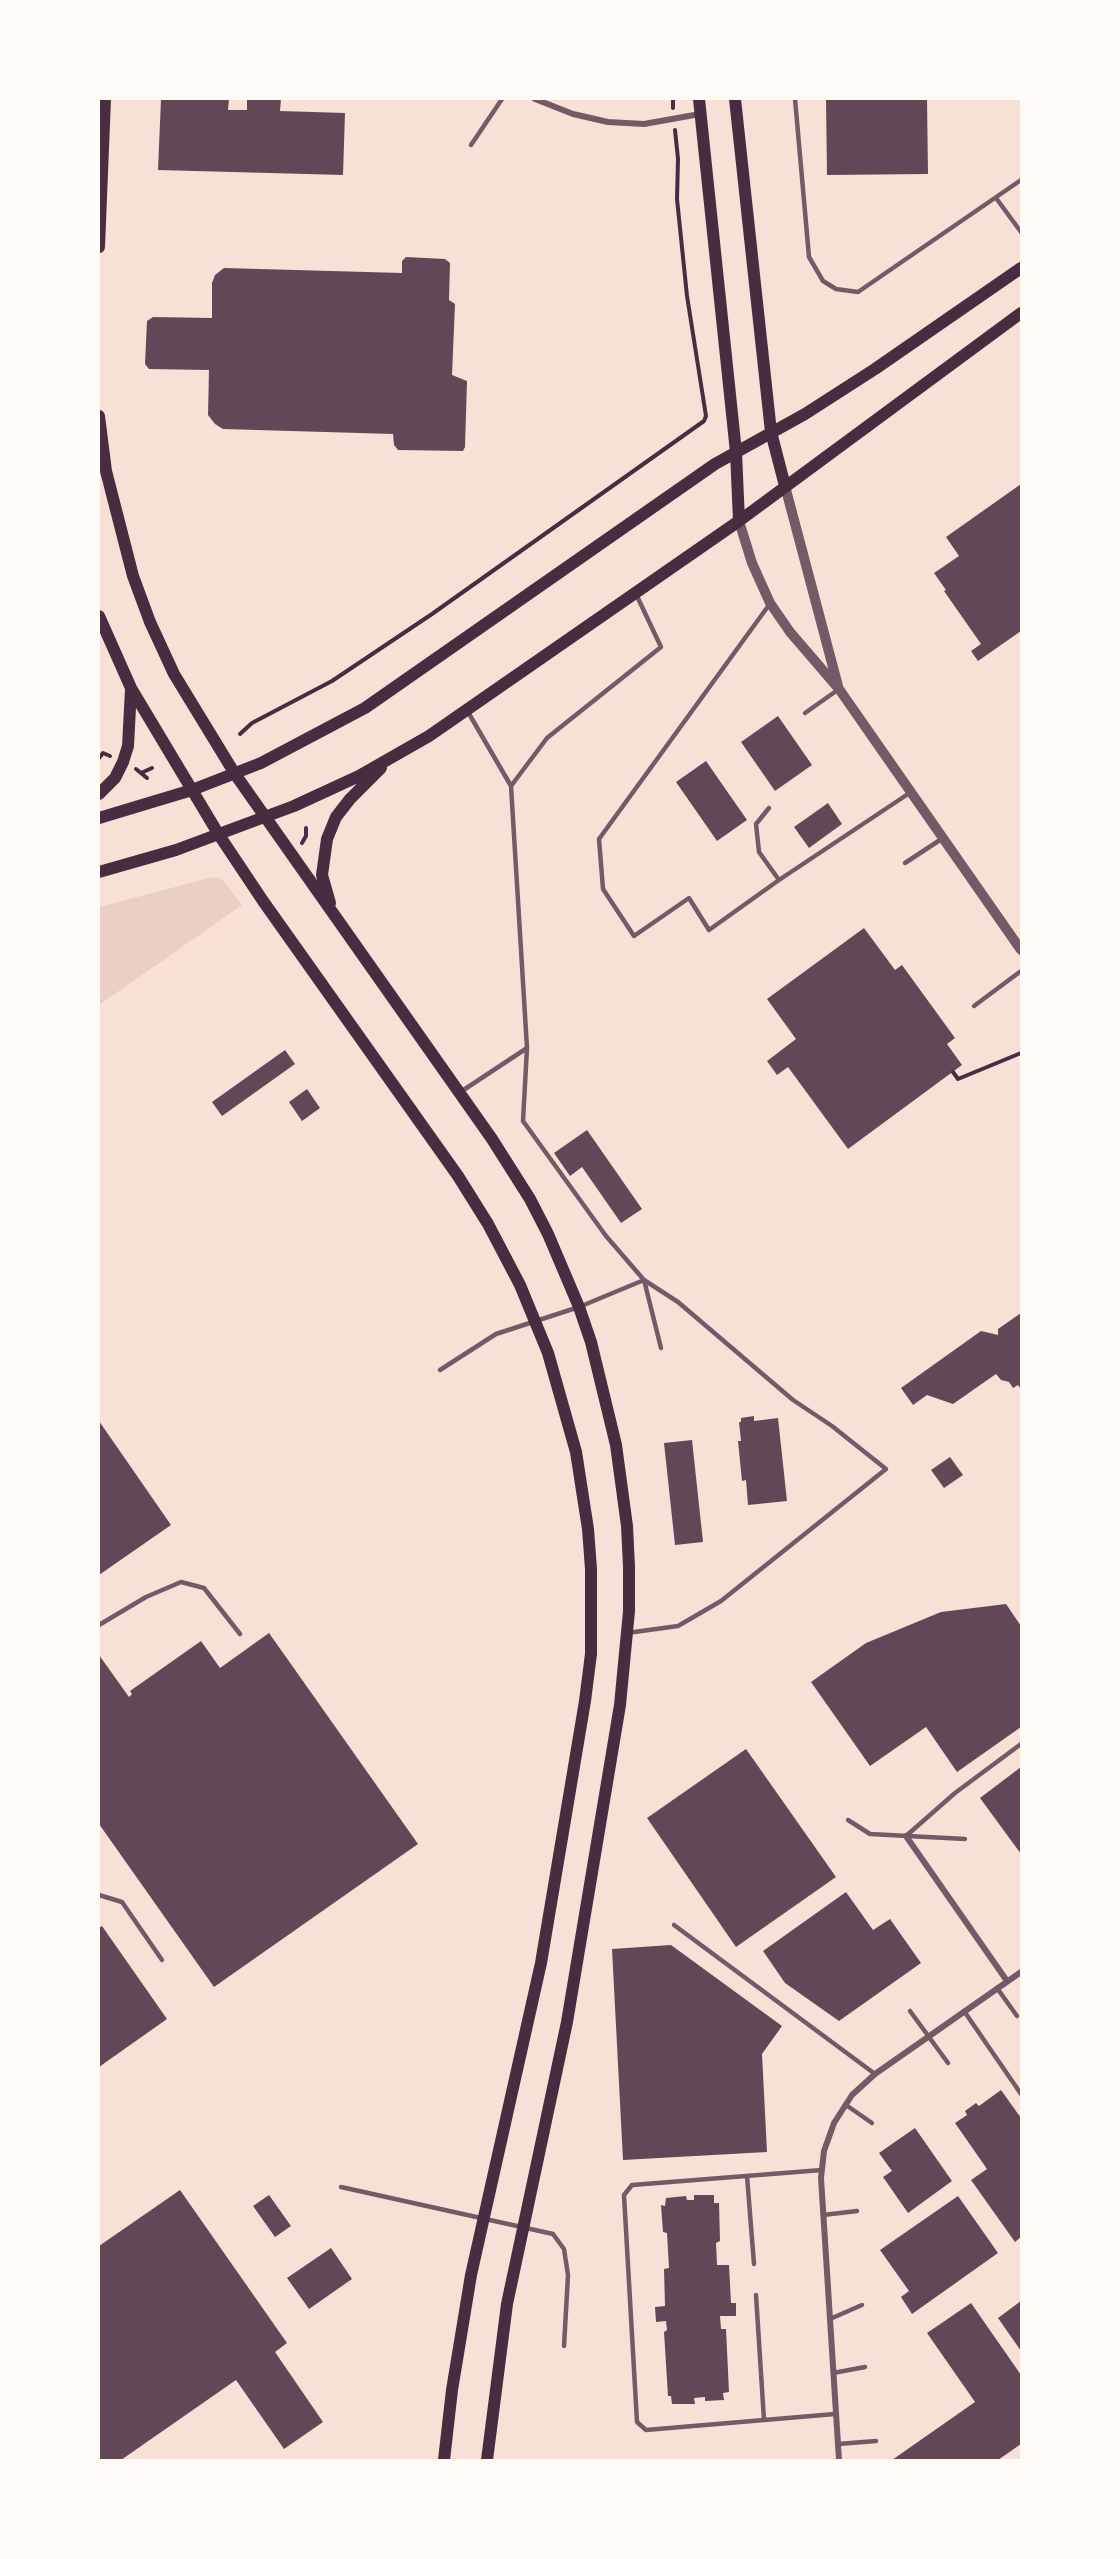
<!DOCTYPE html>
<style>
body{margin:0}
#map{position:relative;width:1120px;height:2559px;overflow:hidden;background:#f7e1d7;font-family:"IBM Plex Serif",serif}
canvas{display:block}
.frame{position:absolute;inset:0;border:100px solid #fffaf5;pointer-events:none}
</style>
<div id="map">
<canvas width="1120" height="2559"></canvas>
<div class="frame"></div>
</div>
<script>
const ctx = document.querySelector('canvas').getContext('2d');
ctx.lineJoin = 'round';
function fillPath(path, color) {
  ctx.fillStyle = color;
  ctx.fill(path, 'evenodd');
}
function shape(rows) {
  const path = new Path2D();
  for (const r of rows) {
    path.moveTo(r[0], r[1]);
    for (let i = 2; i < r.length; i += 2) path.lineTo(r[i], r[i + 1]);
  }
  return path;
}
function strokePath(path, color, width, dash) {
  ctx.strokeStyle = color;
  ctx.lineWidth = width;
  ctx.lineCap = dash ? 'butt' : 'round';
  ctx.setLineDash(dash || []);
  ctx.stroke(path);
}
fillPath(shape([
 [213,877,221,878,242,905,99,1005,99,907]
]), '#ebcfc5');
fillPath(shape([
 [161,99,229,99,228,110,247,110,247,99,281,99,280,111,345,113,343,175,158,170],
 [826,99,927,99,928,174,827,175],
 [406,257,445,259,450,263,449,300,455,304,452,375,467,381,465,447,463,451,398,450,394,445,393,434,223,429,215,424,208,415,209,370,149,369,145,364,147,321,153,317,212,318,212,283,215,275,224,268,402,273,402,261],
 [1021,484,1021,631,978,661,971,651,981,644,944,591,946,590,934,573,959,556,946,537],
 [778,716,812,765,775,791,741,742],
 [706,761,747,820,717,841,676,782],
 [828,803,842,824,809,848,794,827],
 [864,928,895,970,902,965,955,1038,947,1044,962,1065,848,1149,788,1067,777,1075,767,1061,796,1039,767,999],
 [285,1050,295,1064,222,1116,212,1102],
 [307,1089,320,1108,302,1121,289,1102],
 [587,1130,642,1209,621,1223,582,1167,570,1176,554,1153],
 [1021,1313,1021,1389,1018,1385,1013,1388,1009,1382,1001,1380,996,1374,953,1404,927,1395,913,1405,901,1388,981,1331,998,1335,998,1329],
 [754,1416,754,1421,778,1418,787,1501,748,1505,746,1480,742,1481,738,1441,741,1441,739,1422,741,1422,741,1418],
 [99,1421,171,1525,99,1575],
 [692,1440,703,1542,675,1545,664,1443],
 [950,1457,963,1475,944,1488,931,1470],
 [1006,1604,1021,1626,1021,1727,957,1772,926,1727,870,1766,811,1682,866,1643,941,1612],
 [269,1633,418,1844,214,1987,99,1824,99,1655,129,1697,132,1694,130,1691,201,1641,220,1668],
 [746,1749,836,1877,736,1947,647,1818],
 [1021,1767,1021,1854,980,1798],
 [846,1892,873,1930,890,1919,921,1963,839,2021,785,1983,763,1951],
 [102,1926,167,2019,99,2067,99,1928],
 [671,1945,782,2026,762,2054,767,2152,623,2160,612,1949],
 [1001,2090,1021,2118,1021,2237,1015,2242,971,2180,987,2169,955,2123,967,2115,965,2111,976,2103,979,2106],
 [915,2128,952,2181,908,2213,883,2177,892,2171,879,2153],
 [180,2190,287,2343,275,2352,323,2422,284,2449,236,2380,121,2460,99,2460,99,2246],
 [269,2195,291,2226,275,2237,253,2206],
 [694,2195,714,2195,714,2203,719,2203,720,2241,716,2243,717,2265,729,2265,731,2303,736,2303,736,2316,720,2316,721,2329,726,2329,729,2392,723,2393,724,2400,705,2401,705,2397,694,2398,695,2404,672,2404,671,2396,668,2396,664,2332,667,2330,666,2321,656,2322,655,2307,665,2306,664,2269,669,2268,667,2233,663,2232,661,2205,665,2206,666,2198,686,2196,687,2200,694,2200],
 [958,2196,998,2253,912,2314,901,2297,909,2291,880,2250],
 [331,2248,352,2279,309,2309,287,2278],
 [1021,2301,1021,2351,998,2318],
 [971,2303,1021,2375,1021,2444,998,2460,892,2460,975,2402,927,2333]
]), '#644757');
strokePath(shape([
 [673,99,673,108],
 [240,734,252,723,332,681,432,614,704,421,706,416,687,296,677,199,678,159,675,130],
 [99,758,103,753,110,756],
 [136,769,147,778],
 [141,773,152,768],
 [302,843,306,836,306,828],
 [953,1072,958,1079,1021,1053]
]), '#4a2c40', 4);
strokePath(shape([
 [795,99,809,257,823,281,836,289,858,292,1021,180],
 [471,145,502,99],
 [996,198,1021,232],
 [769,605,599,839,603,889,634,936,689,898,709,930,779,880,911,792],
 [805,713,839,689],
 [511,786,547,738,661,647,636,594],
 [769,808,756,824,759,852,779,880],
 [905,863,943,838],
 [974,1006,1021,971],
 [527,1048,523,1121,606,1236,644,1280,678,1302,793,1400,832,1426,886,1469,721,1601,678,1626,627,1633],
 [462,1091,527,1048,511,786,468,712],
 [440,1370,496,1334,579,1307,644,1280,661,1348],
 [99,1625,146,1597,181,1582,204,1588,240,1634],
 [848,1820,870,1834,965,1839],
 [906,1836,955,1793,1021,1744],
 [99,1895,122,1902,162,1960],
 [674,1925,875,2074],
 [997,1988,1017,2016],
 [910,2011,948,2063],
 [964,2011,1021,2094],
 [846,2105,872,2123],
 [822,2170,632,2185,624,2195,637,2422,646,2430,835,2414],
 [747,2176,754,2264],
 [341,2187,553,2234,564,2249,568,2275,564,2346],
 [823,2215,857,2211],
 [756,2295,764,2420],
 [830,2319,862,2305],
 [833,2373,865,2367],
 [838,2444,876,2441]
]), '#755966', 4.5);
strokePath(shape([
 [535,99,573,114,608,122,644,124,700,114],
 [906,1836,1007,1981],
 [839,2460,821,2178,824,2151,834,2123,852,2095,875,2074,1021,1972]
]), '#755966', 6);
strokePath(shape([
 [785,486,838,686],
 [739,521,752,563,770,603,790,632,839,689,1021,950]
]), '#755966', 10);
strokePath(shape([
 [699,99,736,452,739,521],
 [735,99,771,432,785,486],
 [99,247,105,99],
 [99,416,106,471,133,576,150,622,174,674,235,774,492,1139,530,1199,548,1234,579,1307,591,1342,616,1445,627,1526,629,1567,629,1611,620,1705,567,2022,507,2304,487,2460],
 [99,616,131,688,219,835,263,901,458,1176,488,1224,520,1285,548,1353,576,1452,588,1529,591,1569,591,1654,585,1701,541,1963,471,2275,452,2390,444,2460],
 [99,794,115,778,123,762,128,746,131,689],
 [99,818,192,790,261,763,365,708,715,464,805,414,875,369,1021,268],
 [99,872,176,850,294,806,359,776,429,736,739,521,1021,313],
 [330,903,322,875,327,839,336,817,350,799,381,768]
]), '#4a2c40', 12);
</script>
